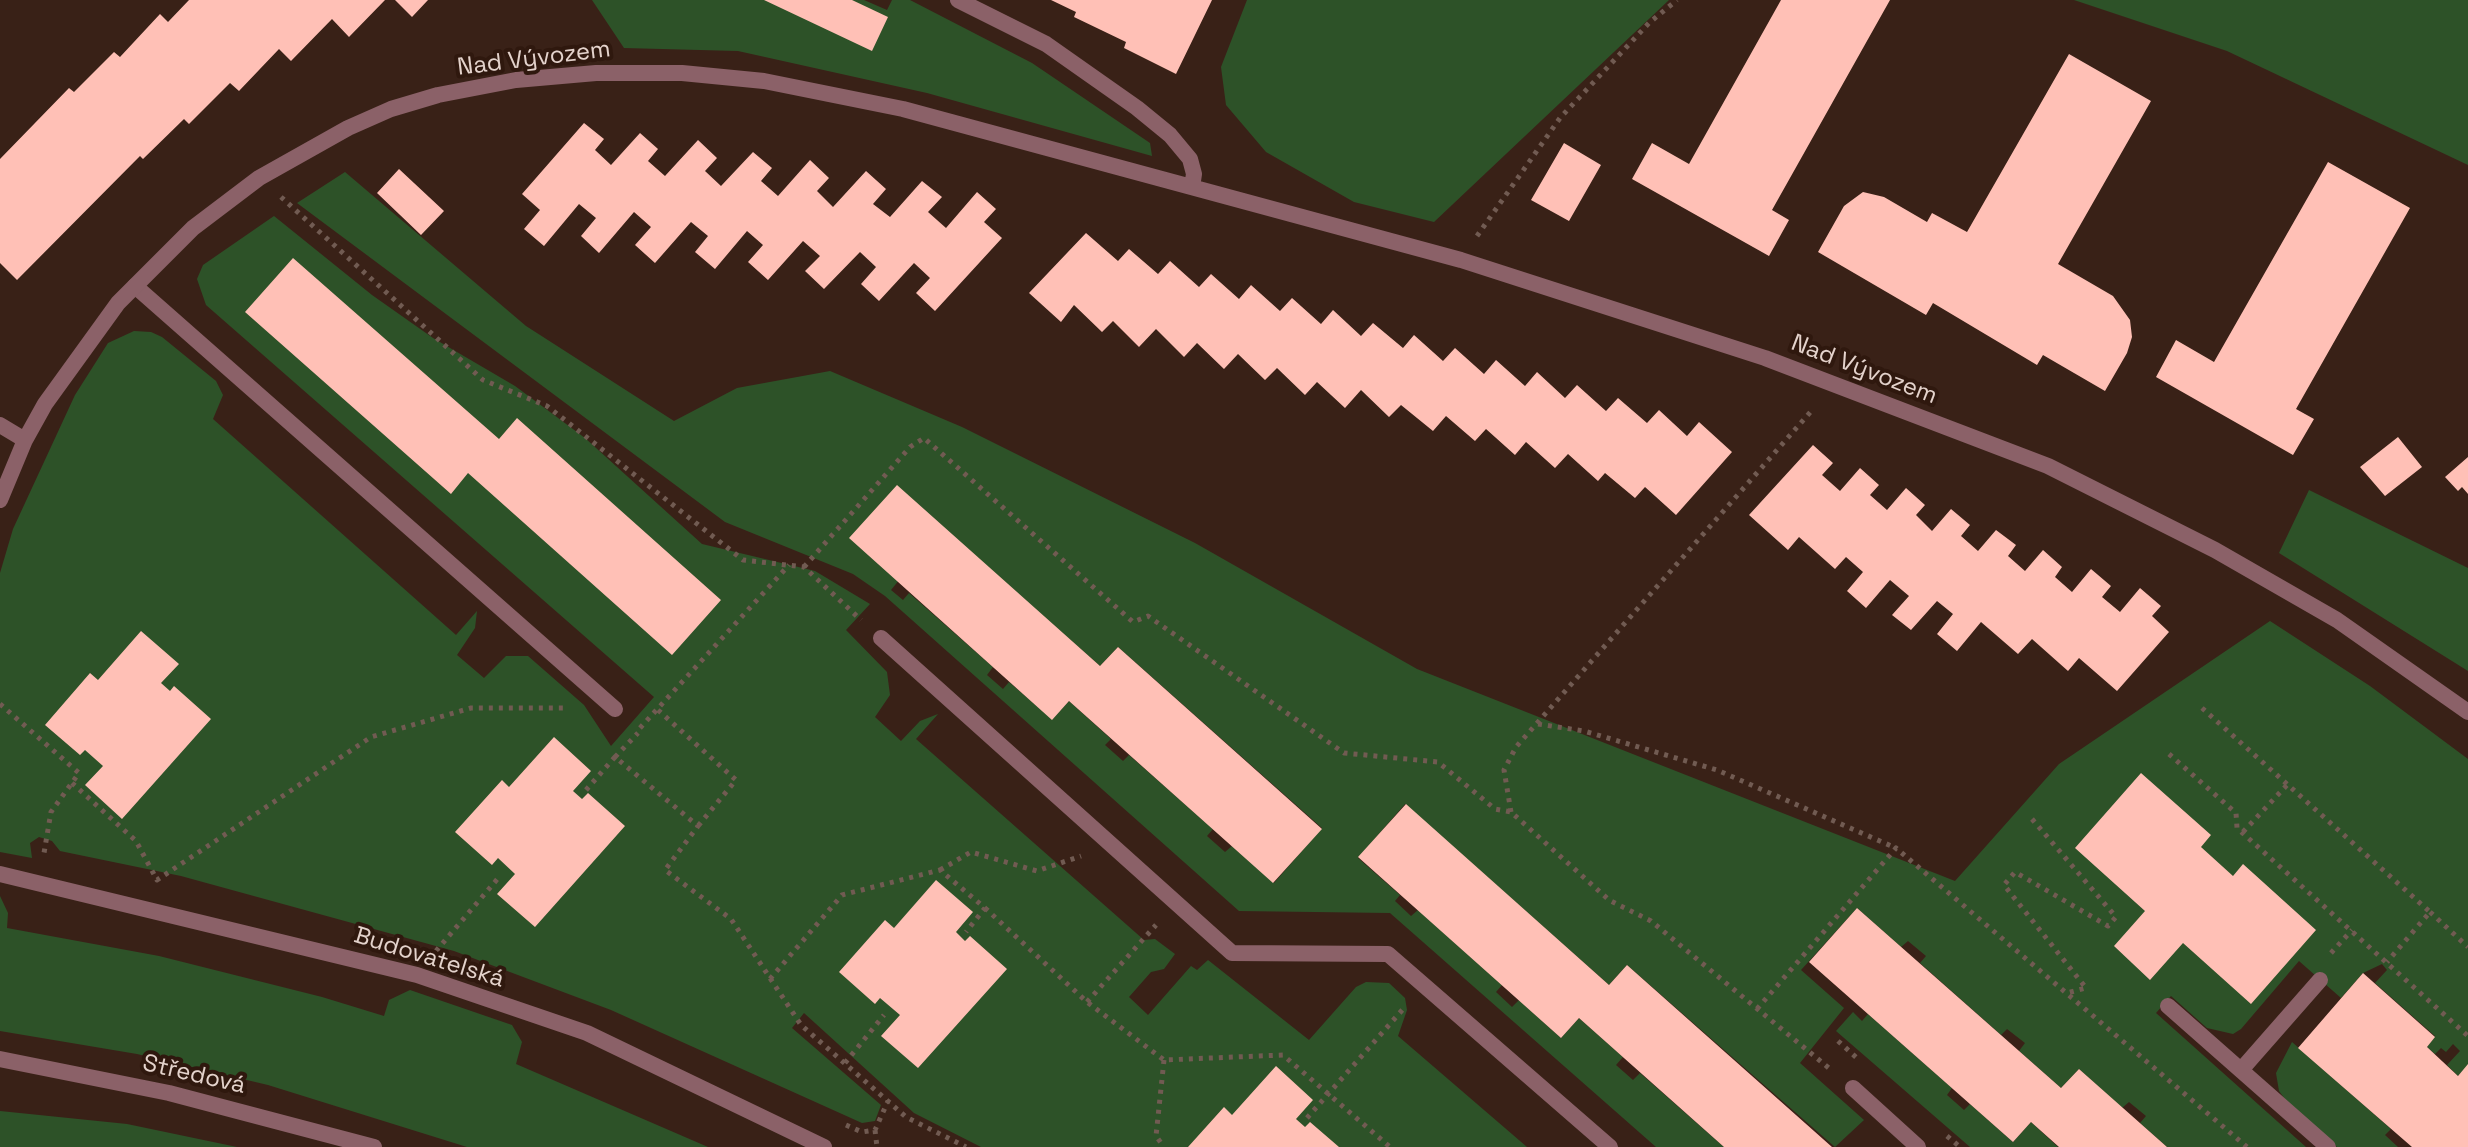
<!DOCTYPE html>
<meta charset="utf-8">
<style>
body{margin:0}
canvas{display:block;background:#392117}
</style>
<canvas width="2468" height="1147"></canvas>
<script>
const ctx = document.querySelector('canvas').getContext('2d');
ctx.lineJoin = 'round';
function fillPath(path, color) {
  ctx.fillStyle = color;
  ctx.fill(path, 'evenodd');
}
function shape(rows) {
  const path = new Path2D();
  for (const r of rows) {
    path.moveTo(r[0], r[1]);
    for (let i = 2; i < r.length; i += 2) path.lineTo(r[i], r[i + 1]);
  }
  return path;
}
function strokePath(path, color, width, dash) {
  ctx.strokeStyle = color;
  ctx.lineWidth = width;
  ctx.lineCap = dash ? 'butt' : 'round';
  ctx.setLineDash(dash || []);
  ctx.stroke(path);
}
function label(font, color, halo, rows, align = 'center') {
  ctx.font = font + ' "Space Grotesk",sans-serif';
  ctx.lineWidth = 8;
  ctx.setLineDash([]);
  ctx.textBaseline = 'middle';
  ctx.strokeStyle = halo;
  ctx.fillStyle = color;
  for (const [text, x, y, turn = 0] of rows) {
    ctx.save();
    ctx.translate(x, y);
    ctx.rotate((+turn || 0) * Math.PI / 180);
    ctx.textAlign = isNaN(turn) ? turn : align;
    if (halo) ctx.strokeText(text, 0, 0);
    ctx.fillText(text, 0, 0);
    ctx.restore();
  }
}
fillPath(shape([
 [592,0,864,0,887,10,892,0,910,0,1032,63,1150,143,1152,156,927,93,738,51,624,48],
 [1247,0,1669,0,1434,222,1354,202,1266,152,1226,105,1221,67],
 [2074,0,2468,0,2468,165,2227,51],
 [345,172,526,326,674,421,737,388,830,371,962,427,1195,543,1417,669,1955,881,2059,764,2270,621,2370,686,2468,759,2468,1066,2458,1076,2447,1065,2460,1051,2453,1044,2446,1052,2441,1048,2435,1054,2427,1047,2435,1036,2375,983,2387,970,2382,964,2363,973,2341,998,2299,961,2241,1029,2233,1034,2207,1028,2171,996,2156,1013,2306,1147,2167,1147,2140,1123,2146,1116,2129,1102,2122,1108,2079,1069,2061,1088,2019,1051,2025,1043,2007,1029,2001,1035,1920,963,1926,956,1908,941,1901,947,1857,908,1801,970,1844,1008,1800,1063,1864,1120,1835,1147,1627,965,1609,985,1405,804,1358,858,1400,895,1395,901,1411,916,1418,910,1502,985,1496,992,1512,1007,1519,1000,1561,1038,1579,1018,1623,1057,1616,1065,1633,1080,1640,1073,1724,1147,1656,1147,1390,913,1239,911,885,596,853,574,725,522,297,203],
 [942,527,1100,666,1118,647,1322,828,1274,883,1232,846,1225,852,1207,836,1213,829,1129,755,1123,761,1105,745,1111,739,1069,701,1052,719,1009,682,1003,689,987,675,993,667,909,593,903,600,891,590],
 [274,216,372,295,433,338,515,386,585,438,702,544,815,571,870,604,846,630,887,672,890,695,875,717,901,741,920,721,938,714,916,739,1144,940,1155,939,1175,954,1164,969,1151,972,1129,997,1148,1015,1191,966,1197,970,1208,960,1309,1040,1356,987,1366,982,1389,983,1405,998,1407,1010,1398,1036,1527,1147,981,1147,914,1113,804,1013,792,1028,881,1105,875,1121,862,1123,611,1010,454,951,181,876,60,851,52,841,39,837,30,843,32,858,0,852,0,573,13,529,75,395,108,343,134,331,151,332,162,337,216,381,223,395,213,419,456,635,477,611,475,628,457,655,484,678,506,656,528,656,584,705,611,746,654,697,206,305,197,279,203,265],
 [2309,490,2468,568,2468,671,2279,553],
 [0,896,8,913,7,928,159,956,322,997,384,1016,389,1000,410,990,512,1025,522,1042,516,1064,708,1147,467,1147,268,1085,137,1054,0,1031],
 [1853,1012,1862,1021,1868,1014,1952,1088,1947,1095,1964,1110,1970,1104,2013,1142,2031,1122,2058,1147,1970,1147,1836,1031],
 [2292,1042,2391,1129,2385,1135,2398,1147,2337,1147,2285,1099,2279,1091,2276,1073],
 [0,1111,127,1124,237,1147,0,1147]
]), '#2d5228');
fillPath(shape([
 [189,0,385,0,349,37,332,19,291,61,279,49,239,91,230,83,189,124,184,119,143,159,140,156,17,280,0,263,0,159,69,88,74,92,114,52,120,57,160,14,168,22],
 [395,0,428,0,412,17],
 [764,0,852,0,888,17,872,51],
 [1051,0,1212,0,1176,74,1124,48,1126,42,1074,17,1076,12],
 [1781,0,1890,0,1772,210,1789,220,1769,256,1632,179,1652,143,1689,164],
 [2069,54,2151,101,2058,264,2113,296,2130,320,2132,337,2127,353,2105,391,2043,355,2037,365,1933,303,1926,315,1818,252,1844,206,1863,192,1884,197,1927,222,1932,213,1967,232],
 [584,123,604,139,595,150,611,165,640,133,658,149,648,161,665,176,698,140,717,158,705,171,721,186,753,152,772,168,761,181,778,196,810,160,829,178,817,191,833,207,866,171,886,189,873,204,890,217,922,181,942,197,928,212,946,228,977,192,996,209,984,222,1002,238,935,311,916,293,930,278,914,263,879,301,861,284,876,267,860,252,824,289,805,271,820,256,803,241,768,280,748,262,763,245,747,231,715,269,695,252,708,236,691,222,655,263,635,245,651,227,634,212,599,253,581,236,596,218,579,204,544,246,524,229,540,210,522,194],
 [1564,143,1601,165,1569,221,1531,200],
 [2328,162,2410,208,2296,409,2314,419,2293,455,2156,377,2176,340,2214,362],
 [399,169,444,211,421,235,377,193],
 [1086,233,1118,261,1129,249,1158,274,1170,261,1199,287,1211,274,1239,299,1251,285,1280,311,1292,298,1321,324,1333,310,1361,336,1373,323,1403,348,1414,335,1443,361,1455,348,1484,374,1496,360,1525,386,1537,372,1565,398,1577,385,1606,411,1618,398,1647,423,1659,410,1687,436,1699,422,1732,452,1676,515,1645,487,1635,498,1605,473,1598,481,1568,454,1555,468,1526,442,1515,455,1486,429,1475,441,1446,416,1433,431,1401,405,1389,417,1361,390,1345,408,1317,382,1305,395,1277,368,1265,380,1238,354,1224,369,1197,343,1184,357,1156,329,1139,347,1113,321,1102,332,1074,305,1061,322,1029,293],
 [293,258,499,439,517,418,721,600,672,655,468,473,451,494,245,312],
 [2398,437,2422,467,2385,496,2360,467],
 [1813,445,1833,463,1822,475,1840,491,1860,468,1879,485,1870,495,1887,510,1906,488,1925,505,1916,515,1932,531,1951,509,1970,525,1961,536,1978,551,1996,530,2016,545,2008,556,2025,571,2043,550,2062,567,2055,577,2072,592,2091,569,2111,586,2102,597,2120,612,2140,588,2161,606,2152,616,2169,632,2117,691,2079,658,2068,671,2032,639,2018,654,1981,622,1957,651,1937,634,1953,614,1937,601,1911,630,1892,615,1909,596,1890,580,1866,608,1847,591,1863,572,1846,557,1835,569,1799,537,1788,550,1749,515],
 [2468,457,2468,494,2462,487,2458,491,2445,477],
 [897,485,1100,666,1118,647,1322,829,1273,883,1069,701,1052,720,849,538],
 [141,631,179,664,161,683,170,691,174,686,211,719,122,819,85,785,103,766,85,750,80,755,45,725,90,673,98,680],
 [554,737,591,771,573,791,582,799,588,793,625,826,535,927,497,894,515,874,498,858,492,865,455,832,502,780,509,787],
 [2141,773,2211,835,2201,847,2233,876,2243,864,2316,930,2251,1004,2183,943,2150,980,2114,946,2145,911,2075,848],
 [1406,804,1609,985,1627,965,1832,1147,1724,1147,1579,1018,1561,1038,1358,857],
 [936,880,973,912,956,932,965,941,970,936,1007,969,918,1068,881,1036,900,1015,880,998,875,1004,839,972,885,920,894,928],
 [1857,908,2061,1088,2079,1069,2167,1147,2059,1147,2031,1122,2013,1142,1809,962],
 [2363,973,2435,1037,2427,1047,2458,1076,2468,1064,2468,1147,2412,1147,2298,1048],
 [1276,1066,1313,1100,1296,1119,1305,1127,1310,1122,1339,1147,1188,1147,1224,1107,1232,1115]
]), '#ffc0b6');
strokePath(shape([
 [281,197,483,380,547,406,743,560,804,567,861,620],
 [1477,236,1560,118,1649,23,1677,0],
 [804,567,910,447,924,438,1133,622,1148,616,1344,753,1438,762,1495,809,1511,812,1609,900,1651,921,1830,1069],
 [0,704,79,773,51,812,44,853,48,854],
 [2202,708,2430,912,2387,962],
 [658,710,736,780,698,826],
 [1538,724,1584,731,1717,770,1896,848],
 [640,728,789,565],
 [2169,754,2236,813,2237,828,2468,1036],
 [615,757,638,733],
 [72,783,136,841,157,880,371,737,471,708,568,708],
 [586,790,615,757,698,826,665,870,731,919,801,1025,906,1117,966,1147],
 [1511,812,1504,770,1516,747,1814,408],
 [2032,819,2116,917,2108,926,2015,872,2004,885,2086,988,2067,993],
 [2243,832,2287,785],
 [940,870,971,852,1037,871,1081,856],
 [985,908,1087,1002,1164,1060,1283,1055,1390,1147],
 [2430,912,2468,947],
 [436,951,500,876],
 [2331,953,2352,930],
 [770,979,842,895,940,870,985,908,966,932],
 [1087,1002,1156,925],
 [1757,1009,1896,848,2247,1147],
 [1838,1041,1858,1059],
 [1164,1060,1156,1136,1164,1147],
 [845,1063,884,1015],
 [1307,1118,1404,1008],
 [846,1125,862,1132,875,1130,888,1101],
 [875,1130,877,1147],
 [1947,1136,1960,1147]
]), '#715b52', 5, [4, 6]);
strokePath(shape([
 [135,286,615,709],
 [881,638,1232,953,1388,954,1610,1147],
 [2168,1006,2328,1147],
 [2241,1070,2320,980]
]), '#8b6168', 16);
strokePath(shape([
 [958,0,1046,44,1137,108,1170,135,1190,159,1194,174,1192,187],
 [0,425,25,440],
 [0,500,25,440,45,404,118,303,193,228,259,178,348,128,391,109,438,95,516,80,596,73,682,73,764,81,903,109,1461,260,1765,358,2048,466,2215,550,2337,620,2468,712],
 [0,874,417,975,587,1033,824,1147],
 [0,1059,169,1093,374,1147],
 [1853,1088,1918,1147]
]), '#8b6168', 16);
label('24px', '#e4d3cc', '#2f180e', [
 ["Nad Vývozem",534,59,-7],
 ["Nad Vývozem",1864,370,21],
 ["Budovatelská",429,958,17],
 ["Středová",194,1075,13]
]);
</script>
